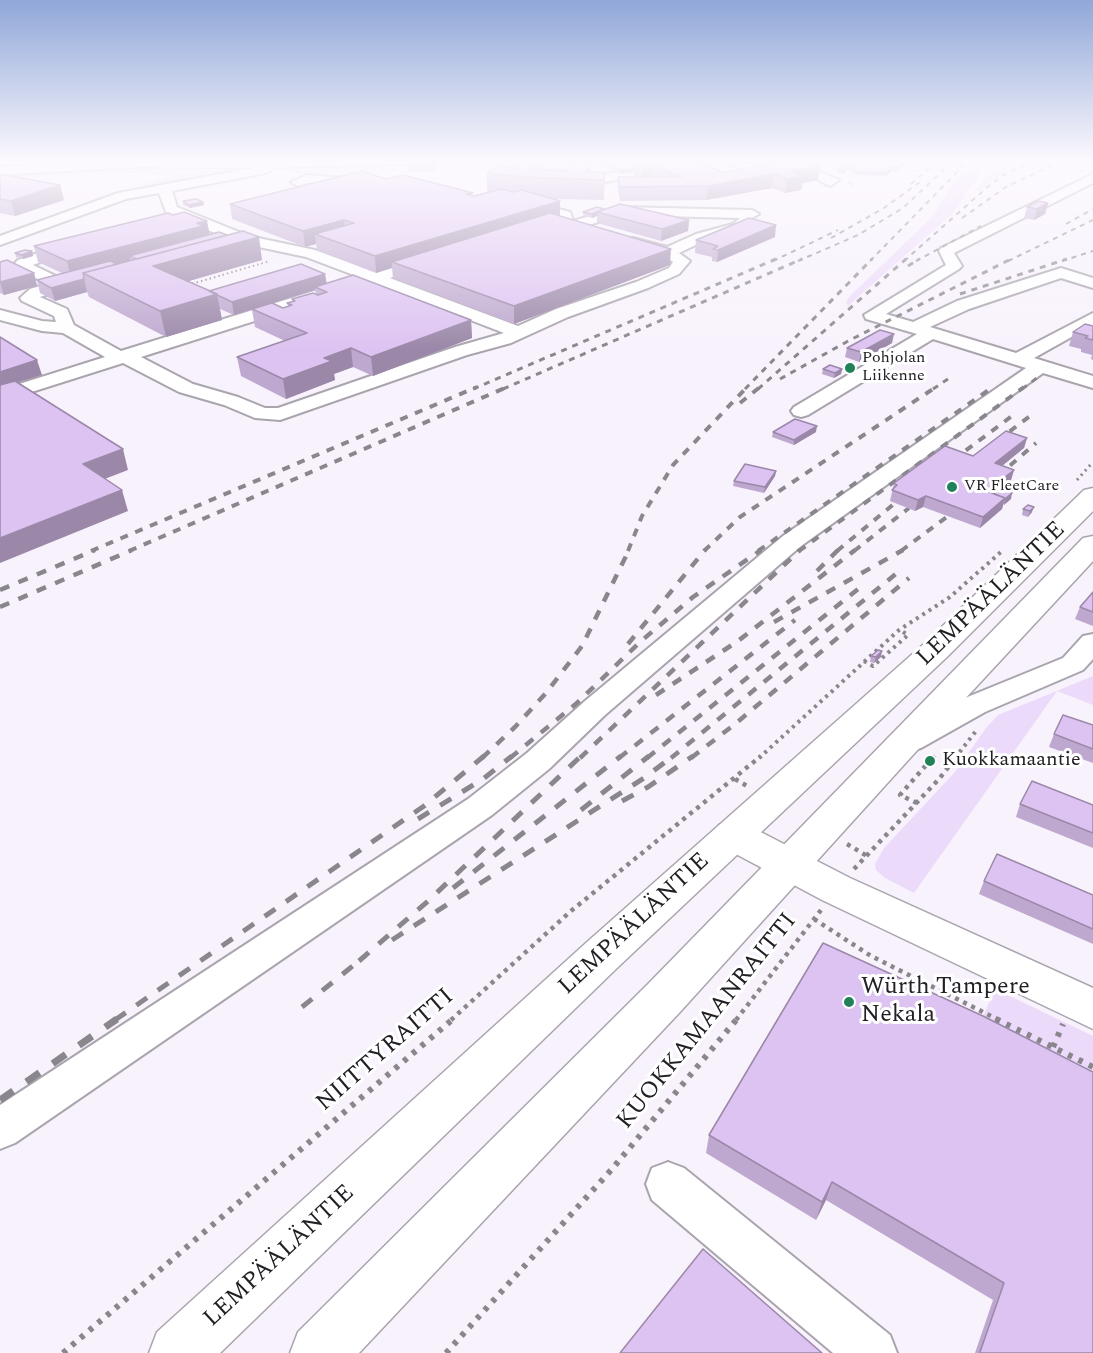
<!DOCTYPE html>
<meta charset="utf-8">
<style>
body{margin:0}
canvas{display:block;background:#f8f2fc}
</style>
<canvas width="1093" height="1353"></canvas>
<script>
const ctx = document.querySelector('canvas').getContext('2d');
ctx.lineJoin = 'round';
function fillPath(path, color) {
  ctx.fillStyle = color;
  ctx.fill(path, 'evenodd');
}
function shape(rows) {
  const path = new Path2D();
  for (const r of rows) {
    path.moveTo(r[0], r[1]);
    for (let i = 2; i < r.length; i += 2) path.lineTo(r[i], r[i + 1]);
  }
  return path;
}
function strokePath(path, color, width, dash) {
  ctx.strokeStyle = color;
  ctx.lineWidth = width;
  ctx.lineCap = dash ? 'butt' : 'round';
  ctx.setLineDash(dash || []);
  ctx.stroke(path);
}
function label(font, color, halo, rows, align = 'center') {
  ctx.font = font + ' Spectral,serif';
  ctx.lineWidth = 6;
  ctx.setLineDash([]);
  ctx.textBaseline = 'middle';
  ctx.strokeStyle = halo;
  ctx.fillStyle = color;
  for (const [text, x, y, turn = 0] of rows) {
    ctx.save();
    ctx.translate(x, y);
    ctx.rotate((+turn || 0) * Math.PI / 180);
    ctx.textAlign = isNaN(turn) ? turn : align;
    if (halo) ctx.strokeText(text, 0, 0);
    ctx.fillText(text, 0, 0);
    ctx.restore();
  }
}
fillPath(shape([
 [1008,160,1024,160,989,183,980,191,975,191,992,170],
 [488,161,495,162,498,169,404,173,398,171,336,171,332,177,277,171,291,166],
 [231,167,236,169,208,177,150,187,139,186,168,176,144,173,83,174,11,179,0,175,129,168],
 [985,167,953,213,848,306,846,302,850,296,934,215,949,189,964,172],
 [1093,676,1093,705,1057,691,914,893,885,878,876,870,875,864,884,848,955,772,986,728,998,715],
 [995,989,1093,1036,1093,1095,975,1035]
]), '#ecdafa');
const minor = shape([
 [263,160,268,160,273,163,271,170,266,173,172,191,177,207,249,236,315,250,375,272,425,257,435,257,438,260,435,263,390,278,518,326,556,309,636,282,669,268,673,262,663,255,628,245,626,242,628,239,633,238,667,247,696,234,733,224,740,218,621,215,576,229,561,227,559,218,517,206,515,203,517,200,522,199,570,212,573,221,620,207,752,210,759,214,752,218,751,223,743,230,706,240,679,253,690,261,679,274,648,288,568,317,511,343,467,355,280,420,255,418,224,405,179,392,123,363,0,402,0,390,105,357,63,333,42,331,0,320,0,310,42,321,56,322,54,316,22,301,20,298,30,289,47,284,19,269,15,263,18,260,68,242,73,241,80,245,78,248,33,265,62,279,76,275,84,280,82,283,40,297,67,309,74,325,121,351,359,277,306,257,240,243,190,223,166,212,159,193,126,199,0,245,0,236,118,193,258,167,263,160],
 [374,283,504,333,455,347,278,408,265,408,238,397,193,384,141,357,374,283],
 [698,160,738,160,765,169,811,168,839,180,830,186,810,176,764,177,723,161,605,182,599,178,605,174,698,160],
 [1093,174,1093,183,954,253,962,266,959,269,886,314,913,322,957,301,1061,268,1093,278,1093,288,1061,278,969,309,930,327,1016,353,1093,313,1093,325,1034,358,1093,376,1093,388,1043,373,801,546,605,715,549,769,492,815,15,1143,0,1149,0,1105,468,799,527,753,585,701,783,536,1026,368,933,339,808,415,801,417,794,415,791,411,794,407,917,334,866,319,864,315,946,265,939,251,941,248,1093,174],
 [307,175,366,180,372,184,366,188,326,183,308,183,297,186,291,182,307,175],
 [1093,634,1093,659,1083,670,985,712,921,748,910,751,899,748,895,741,899,734,965,698,1063,658,1083,636,1093,634],
 [668,1162,684,1168,890,1335,897,1353,833,1353,652,1200,646,1184,652,1168,668,1162]
]);
const major = shape([
 [125,160,425,160,418,164,257,168,140,167,0,175,0,167,125,160],
 [733,821,747,825,850,878,1093,988,1093,1029,822,900,719,845,714,835,719,825,733,821]
]);
const highway = shape([
 [1093,488,1093,511,948,656,617,968,220,1353,149,1353,157,1332,587,942,926,642,1084,490,1093,488],
 [1093,536,1093,561,911,757,680,1012,359,1353,290,1353,298,1332,648,984,1083,538,1093,536]
]);
strokePath(minor, '#a9a4ad', 4);
strokePath(major, '#a9a4ad', 3);
strokePath(highway, '#a9a4ad', 3);
strokePath(shape([
 [435,161,486,160],
 [849,182,854,185]
]), '#8a868d', 1.5, [1.5, 2]);
strokePath(shape([
 [188,285,270,261]
]), '#8a868d', 2, [1.5, 3]);
strokePath(shape([
 [1077,480,1093,462]
]), '#8a868d', 3, [2, 4]);
strokePath(shape([
 [864,661,873,666,908,635,900,630],
 [759,758,899,630,950,597,1002,551],
 [933,758,937,753],
 [955,758,976,731]
]), '#8a868d', 4, [3, 4.5]);
strokePath(shape([
 [735,779,747,786],
 [917,803,900,795,934,756],
 [847,844,867,856],
 [854,869,939,779,957,756],
 [814,919,871,956,999,1020],
 [451,1020,571,911,761,756],
 [736,1020,821,910]
]), '#8a868d', 4.5, [4, 5]);
strokePath(shape([
 [996,1019,1093,1067],
 [1053,1047,1063,1024],
 [63,1353,453,1019],
 [446,1353,612,1169,737,1019]
]), '#8a868d', 6, [4.5, 7]);
fillPath(minor, '#fff');
fillPath(major, '#fff');
fillPath(highway, '#fff');
strokePath(shape([
 [911,184,938,160],
 [962,218,1006,187,1063,160],
 [1066,224,1093,209],
 [831,238,884,208,920,182],
 [773,261,838,230],
 [798,261,858,235,903,208,954,160],
 [870,261,969,160],
 [904,261,991,184,1007,173,1036,160],
 [916,261,981,226],
 [1008,261,1093,220],
 [1062,261,1093,251]
]), '#8a868d', 2, [5, 5]);
strokePath(shape([
 [908,266,919,259],
 [960,294,1067,259],
 [780,379,850,340,1011,259],
 [473,389,776,259],
 [503,389,802,259],
 [745,389,872,259],
 [758,389,906,259],
 [933,389,951,377],
 [1022,389,1041,375]
]), '#8a868d', 3, [6, 6]);
strokePath(shape([
 [740,403,760,387],
 [997,441,1034,413],
 [953,460,1016,413],
 [998,476,1036,443],
 [91,551,477,387],
 [129,551,507,387],
 [628,551,642,516,673,465,747,387],
 [704,551,740,517,936,387],
 [758,551,990,389],
 [799,551,1024,387],
 [837,551,895,503],
 [854,551,909,508],
 [901,551,948,516]
]), '#8a868d', 4, [8, 8]);
strokePath(shape([
 [817,571,838,550],
 [0,590,95,550],
 [0,607,132,550],
 [774,622,903,550],
 [628,644,705,550],
 [656,695,738,641,855,550],
 [482,758,515,727,546,693,582,646,629,550],
 [510,758,577,703,640,642,693,597,761,550],
 [580,758,800,550],
 [619,758,795,620],
 [647,758,862,586],
 [671,758,897,573],
 [691,758,735,724,909,578]
]), '#8a868d', 4.5, [10, 10]);
strokePath(shape([
 [622,801,648,787,693,756],
 [581,810,649,756],
 [418,819,483,779,512,756],
 [453,888,621,756],
 [392,940,644,778,673,756],
 [359,961,428,901,581,756],
 [302,1007,365,956],
 [115,1020,424,806,484,756]
]), '#8a868d', 5, [13, 13]);
strokePath(shape([
 [0,1100,117,1019]
]), '#8a868d', 7, [16, 16]);
fillPath(shape([
 [435,160,436,171,408,171,408,164],
 [532,160,570,164,591,162,590,172,605,172,604,200,553,199,560,216,670,265,514,324,393,278,392,268,376,273,317,250,316,244,305,247,232,219,230,204,386,179,473,196,487,193,487,173,514,168,532,161],
 [617,160,706,160,696,161,723,172,812,163,812,160,811,160,909,160,895,172,891,171,890,173,885,176,857,175,852,173,851,168,843,174,836,173,837,169,849,161,839,160,831,165,812,163,820,166,818,180,802,183,801,190,785,193,772,188,706,200,620,201,618,191,618,177,634,177,634,172,620,174,601,166,601,162],
 [1063,160,1082,160,1074,163,1063,161],
 [0,174,60,185,64,200,15,216,0,213],
 [183,201,203,202,204,205,190,208,183,205],
 [1048,203,1045,214,1034,220,1024,218,1027,207],
 [604,209,689,220,688,231,661,241,597,223,597,216,592,218,583,215,583,212],
 [209,234,262,260,188,281,209,291,325,274,326,283,471,320,472,338,373,376,353,367,334,374,335,380,286,399,241,376,237,357,285,341,255,327,252,310,234,315,220,309,222,320,166,337,89,297,87,292,55,301,40,293,37,280,62,273,38,262,34,246],
 [315,290,316,294,292,299,292,302,287,303,288,306,283,308,273,303],
 [775,237,717,262,712,261,712,257,695,253,696,240],
 [32,251,33,256,23,259,16,257,15,253],
 [0,262,34,273,37,286,4,295,0,293],
 [1093,326,1093,360,1091,359,1092,355,1081,352,1081,349,1069,346,1073,332],
 [892,343,859,362,845,357,847,348],
 [823,369,842,369,841,374,834,378,822,374],
 [773,432,816,432,794,445,772,437],
 [1027,438,1024,448,1002,466,1014,470,1011,480,1000,489,1011,499,1003,505,1002,509,980,528,923,507,915,511,890,501,894,483],
 [776,471,775,476,764,493,733,486,734,481],
 [1023,509,1032,512,1028,517,1022,515],
 [1093,592,1093,626,1075,619,1080,607],
 [871,656,881,657,874,663,870,662],
 [1093,725,1093,763,1049,747,1054,734],
 [1020,804,1093,805,1093,848,1016,817],
 [984,881,1093,895,1093,944,979,894],
 [823,943,1093,1353,975,1353,993,1300,826,1200,816,1220,706,1153,709,1135]
]), '#bea8cf');
fillPath(shape([
 [832,160,839,160,831,165],
 [906,160,909,160,895,172,896,168],
 [1075,160,1082,160,1074,163],
 [541,161,541,178,532,169],
 [591,162,590,173,587,172],
 [854,162,854,166,843,174,844,170],
 [652,165,651,179,642,180,643,166],
 [820,166,818,180,802,183,801,190,785,193,787,179,790,171],
 [634,168,634,172,620,174,620,170],
 [891,170,890,173,885,176,886,173],
 [774,174,772,188,706,200,708,186],
 [60,185,64,200,15,216,11,201],
 [560,201,560,216,392,262,392,268,376,273,375,256],
 [203,202,204,205,190,208,189,205],
 [1048,203,1045,214,1034,220,1037,209],
 [597,212,597,216,592,218,592,214],
 [344,220,346,235,315,234,316,244,305,247,303,231],
 [689,220,688,231,661,241,662,229],
 [207,221,210,236,129,256,131,262,83,273,71,278,67,261],
 [776,225,775,237,717,262,718,250],
 [259,237,262,260,158,290,145,263],
 [671,249,670,265,514,324,514,306],
 [32,251,33,256,23,259,22,255],
 [34,273,37,286,4,295,0,282],
 [325,274,327,286,315,287,315,290,234,315,232,302],
 [84,279,87,292,55,301,51,288],
 [217,294,222,320,166,337,160,311],
 [471,320,472,338,373,376,371,357],
 [894,334,892,343,859,362,861,352],
 [351,348,353,367,334,374,335,380,286,399,283,379,324,358],
 [37,360,42,375,0,388,0,372],
 [842,369,841,374,834,378,835,373],
 [817,426,816,432,794,445,794,440],
 [1027,438,1024,448,992,474,995,463],
 [123,449,128,470,89,485,83,464],
 [1014,470,1011,480,984,502,987,491],
 [776,471,775,476,764,493,765,487],
 [122,490,128,511,0,563,0,538],
 [1012,493,1011,499,1004,505,1005,499],
 [926,496,923,507,915,511,918,500],
 [1005,498,1002,509,980,528,983,517],
 [1034,507,1032,512,1028,517,1030,511],
 [882,651,881,657,874,663,876,657],
 [832,1182,826,1200,816,1220,822,1202]
]), '#9b88a9');
const building = shape([
 [408,160,435,160,436,164,408,164,408,160],
 [523,160,541,161,532,169,567,171,571,161,591,162,587,172,605,172,604,180,523,177,487,173,498,166,514,168,523,160],
 [533,160,561,160,570,164,567,171,541,170,541,165,543,164,541,164,541,161,533,160],
 [617,160,655,160,634,163,634,168,620,170,601,162,617,160],
 [655,160,691,160,723,172,794,160,803,160,820,166,790,171,803,176,787,179,774,174,708,186,620,187,618,177,681,177,652,165,643,166,634,163,655,160],
 [852,160,906,160,896,168,889,167,891,170,886,173,858,172,853,170,852,166,860,163,854,162,844,170,837,169,852,160],
 [362,171,386,179,403,175,473,193,466,194,474,196,501,189,514,192,522,190,560,201,375,256,315,234,354,223,344,220,303,231,230,204,362,171],
 [0,174,60,185,11,201,0,199,0,174],
 [196,199,203,202,189,205,183,201,196,199],
 [1038,201,1048,203,1037,209,1027,207,1038,201],
 [620,204,689,220,662,229,597,212,620,204],
 [597,207,604,209,592,214,583,212,597,207],
 [184,212,207,221,197,223,203,226,67,261,34,246,168,213,173,215,184,212],
 [550,213,671,249,514,306,392,262,550,213],
 [749,218,776,225,718,250,713,249,718,246,696,240,749,218],
 [243,231,259,237,153,266,217,294,160,311,83,273,243,231],
 [219,232,227,235,137,259,129,256,219,232],
 [25,250,32,251,22,255,15,253,25,250],
 [7,260,34,273,0,282,0,262,7,260],
 [110,261,117,264,83,273,84,279,51,288,37,280,110,261],
 [301,264,325,274,232,302,209,291,301,264],
 [353,275,471,320,371,357,351,348,324,358,332,361,283,379,237,357,307,333,252,309,272,303,283,308,292,305,287,303,295,301,292,299,313,293,318,295,327,292,315,287,353,275],
 [1085,324,1093,326,1093,340,1085,338,1088,336,1073,332,1085,324],
 [880,330,894,334,861,352,847,348,880,330],
 [0,337,37,360,0,372,0,337],
 [830,365,842,369,835,373,823,369,830,365],
 [15,381,123,449,83,464,122,490,0,538,0,385,15,381],
 [795,419,817,426,794,440,773,432,795,419],
 [1006,431,1027,438,995,463,1014,470,987,491,1005,498,983,517,926,496,918,500,892,490,897,485,894,483,945,446,973,456,1006,431],
 [745,464,776,471,765,487,734,481,745,464],
 [1000,489,1012,493,1005,499,1004,499,1005,498,994,494,1000,489],
 [1028,505,1034,507,1030,511,1023,509,1028,505],
 [1093,592,1093,612,1080,607,1093,592],
 [878,650,882,651,876,657,871,656,878,650],
 [1063,715,1093,725,1093,749,1054,734,1063,715],
 [1032,781,1093,805,1093,833,1020,804,1032,781],
 [997,854,1093,895,1093,929,984,881,997,854],
 [823,943,983,1016,1093,1072,1093,1353,981,1353,980,1352,1004,1283,832,1182,822,1202,709,1135,823,943],
 [703,1249,822,1353,620,1353,703,1249]
]);
fillPath(building, '#ddc3f1');
strokePath(building, '#9b88a9', 1.5);
const sky = ctx.createLinearGradient(0, 0, 0, 349);
sky.addColorStop(0, '#90a7d8');
sky.addColorStop(0.46, '#fcf9fe');
sky.addColorStop(1, '#fcf9fe00');
ctx.fillStyle = sky;
ctx.fillRect(0, 0, 1093, 349);
for (const [x, y, r, color] of [
 [850,368,6,"#218159"],
 [952,487,6,"#218159"],
 [930,761,6,"#218159"],
 [849,1002,6,"#218159"]
]) {
  const dot = new Path2D();
  dot.arc(x, y, r, 0, 2 * Math.PI);
  ctx.fillStyle = color;
  ctx.fill(dot);
  strokePath(dot, '#fff', 2);
}
label('16px', '#222024', '#fff', [
 ["Pohjolan",862,359],
 ["Liikenne",862,377],
 ["VR FleetCare",964,487]
], 'left');
label('20px', '#222024', '#fff', [
 ["Kuokkamaantie",942,761]
], 'left');
label('24px', '#222024', '#fff', [
 ["LEMPÄÄLÄNTIE",992,595,-44],
 ["LEMPÄÄLÄNTIE",635,925,-43],
 ["KUOKKAMAANRAITTI",708,1022,-51],
 ["NIITTYRAITTI",386,1051,-41],
 ["LEMPÄÄLÄNTIE",280,1257,-43]
]);
label('24px', '#222024', '#fff', [
 ["Würth Tampere",861,988],
 ["Nekala",861,1016]
], 'left');
</script>
